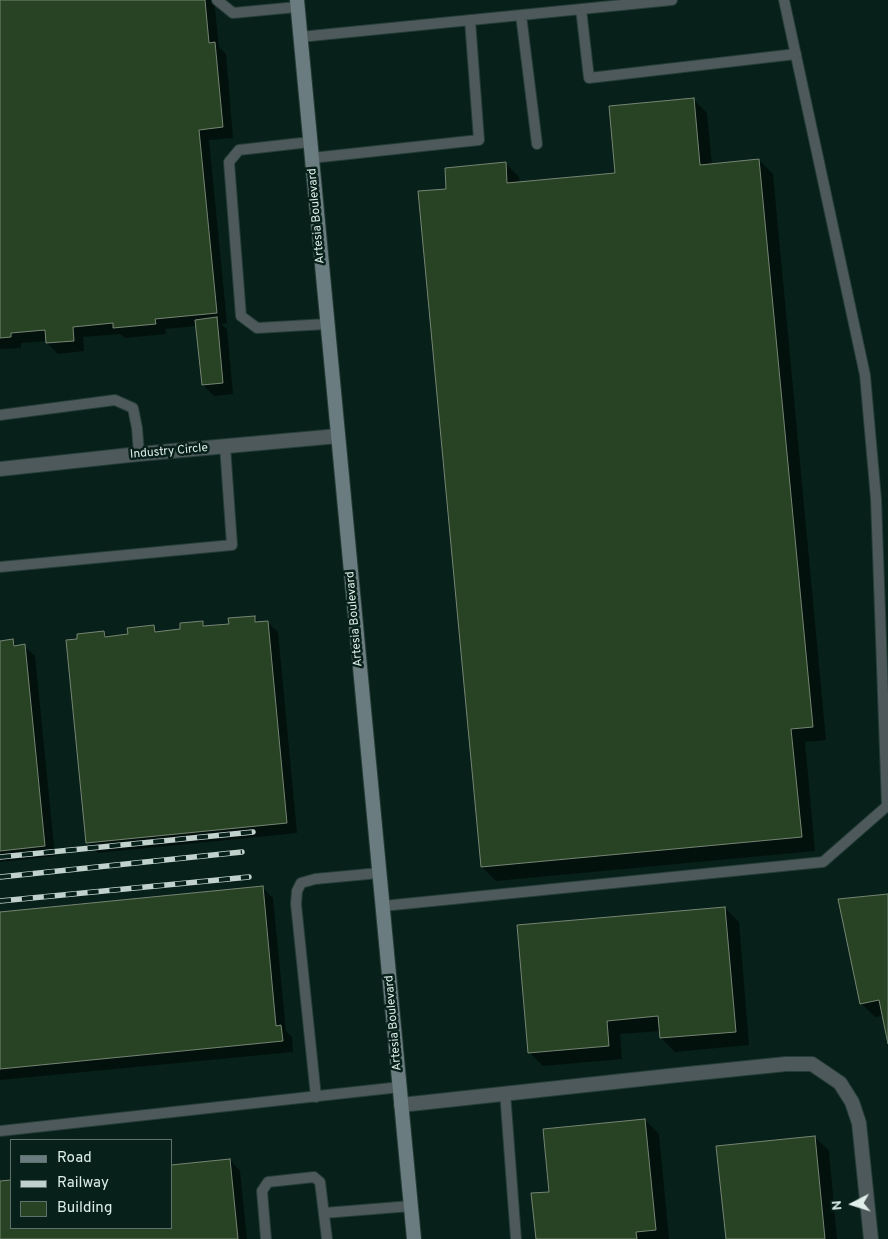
<!DOCTYPE html>
<style>
body{margin:0}
#map{position:relative;width:888px;height:1239px;overflow:hidden;background:#07201a;font-family:Overpass,sans-serif}
canvas{display:block}
.legend{position:absolute;left:10px;top:1139px;width:162px;height:90px;box-sizing:border-box;background:#07201a;border:1px solid #5d726d;margin:0;padding:6px 9px;list-style:none;font-size:15px;color:#dfeee9}
.legend li{display:flex;align-items:center;gap:10px;height:25px}
.legend b{width:25px;border:1px solid #5d726d}
.north{position:absolute;left:828px;top:1179px;width:50px;height:50px;-webkit-text-stroke:4px #07201a;paint-order:stroke;rotate:265deg;font-size:14px;font-weight:700;line-height:20px;text-align:center;color:#dfeee9}
.north::after{content:'';display:block;margin:auto;width:18px;height:22px;background:#dfeee9;clip-path:polygon(50% 0,100% 100%,50% 72%,0 100%)}
</style>
<div id="map">
<canvas width="888" height="1239"></canvas>
<ul class="legend">
<li><b style="height:6px;background:#6a7c7f"></b>Road</li>
<li><b style="height:6px;background:#c1d1cc"></b>Railway</li>
<li><b style="height:14px;background:#274324"></b>Building</li>
</ul>
<div class="north">N</div>
</div>
<script>
const ctx = document.querySelector('canvas').getContext('2d');
ctx.lineJoin = 'round';
function fillPath(path, color) {
  ctx.fillStyle = color;
  ctx.fill(path, 'evenodd');
}
function shape(rows) {
  const path = new Path2D();
  for (const r of rows) {
    path.moveTo(r[0], r[1]);
    for (let i = 2; i < r.length; i += 2) path.lineTo(r[i], r[i + 1]);
  }
  return path;
}
function strokePath(path, color, width, dash) {
  ctx.strokeStyle = color;
  ctx.lineWidth = width;
  ctx.lineCap = dash ? 'butt' : 'round';
  ctx.setLineDash(dash || []);
  ctx.stroke(path);
}
function label(font, color, halo, rows, align = 'center') {
  ctx.font = font + ' Overpass,sans-serif';
  ctx.lineWidth = 5;
  ctx.setLineDash([]);
  ctx.textBaseline = 'middle';
  ctx.strokeStyle = halo;
  ctx.fillStyle = color;
  for (const [text, x, y, turn = 0] of rows) {
    ctx.save();
    ctx.translate(x, y);
    ctx.rotate((+turn || 0) * Math.PI / 180);
    ctx.textAlign = isNaN(turn) ? turn : align;
    if (halo) ctx.strokeText(text, 0, 0);
    ctx.fillText(text, 0, 0);
    ctx.restore();
  }
}
fillPath(shape([
 [0,0,214,0,219,47,226,54,233,138,209,140,227,323,221,324,227,329,233,394,214,396,203,385,197,326,165,329,166,334,125,338,120,334,83,337,84,351,58,354,47,343,47,341,21,343,21,348,2,349,0,348],
 [693,99,707,113,712,165,759,160,773,174,826,740,805,742,815,851,496,881,482,867,447,190,505,163,519,177,520,183,617,174],
 [254,617,260,623,267,622,278,632,297,833,98,853,87,842,104,632,109,637,129,635,154,627,159,632,182,630,202,622,207,627,230,625],
 [12,641,18,646,24,646,35,656,55,856,0,862,0,642],
 [262,887,273,898,286,1031,292,1037,293,1052,0,1080,0,913],
 [888,896,888,1038,883,1016,875,1017,861,1003],
 [725,908,739,922,749,1045,675,1052,661,1038,660,1031,620,1034,622,1059,543,1066,529,1052],
 [645,1120,659,1134,669,1239,537,1239,551,1193],
 [815,1137,829,1151,837,1239,727,1239],
 [230,1160,240,1171,247,1239,0,1239,0,1183,11,1182,11,1228,171,1228]
]), '#0007');
const building = shape([
 [0,0,205,0,209,43,215,42,223,127,199,130,217,313,155,319,156,324,113,328,113,323,73,327,74,341,46,343,45,330,11,333,11,337,0,338,0,0],
 [694,98,700,165,759,159,813,727,791,729,802,837,481,867,418,191,446,189,445,168,506,162,507,183,615,173,609,106,694,98],
 [217,317,223,383,202,385,195,320,217,317],
 [255,616,255,622,268,621,287,823,86,843,66,640,77,639,77,634,104,631,105,637,128,634,127,628,154,625,155,632,180,629,180,623,203,621,203,626,229,624,228,618,255,616],
 [13,639,14,646,25,644,45,846,0,851,0,641,13,639],
 [263,886,276,1026,281,1025,283,1041,0,1069,0,912,263,886],
 [888,894,888,1044,879,1000,860,1004,838,899,888,894],
 [725,907,736,1032,660,1038,658,1016,607,1021,609,1046,528,1053,517,925,725,907],
 [645,1119,656,1230,636,1232,637,1239,536,1239,531,1193,549,1192,543,1129,645,1119],
 [815,1136,825,1239,726,1239,716,1146,815,1136],
 [230,1159,238,1239,0,1239,0,1181,11,1180,11,1228,171,1228,171,1165,230,1159]
]);
fillPath(building, '#274324');
strokePath(building, '#768573', 1);
const service = shape([
 [217,0,233,13,297,7],
 [581,9,589,78,796,54],
 [521,15,537,144],
 [300,37,672,0],
 [310,142,239,150,229,162,241,316,257,328,327,324],
 [312,158,479,140,470,20],
 [0,415,115,400,133,408,137,428,139,454],
 [0,567,232,545,225,446],
 [383,906,823,862,887,806,876,499,865,375,784,0],
 [505,1092,516,1239],
 [316,1097,296,904,297,891,301,883,315,879,379,873],
 [0,1131,400,1087],
 [324,1213,411,1206],
 [266,1239,262,1191,268,1182,314,1177,320,1182,327,1239]
]);
const minor = shape([
 [0,469,139,454,338,436],
 [401,1105,678,1075,786,1064,812,1064,840,1083,852,1102,859,1123,871,1239]
]);
const secondary = shape([
 [297,0,414,1239]
]);
strokePath(service, '#253d37', 12);
strokePath(minor, '#253d37', 16);
strokePath(secondary, '#253d37', 16);
strokePath(service, '#4d595b', 10);
strokePath(minor, '#4d595b', 14);
strokePath(secondary, '#6a7c7f', 14);
const rail = shape([
 [0,857,253,832],
 [0,877,242,852],
 [0,901,249,877]
]);
strokePath(rail, '#c1d1cc', 5.5);
strokePath(rail, '#07201a', 4, [11]);
label('12px', '#dfeee9', '#07201a', [
 ["Artesia Boulevard",317,216,-95],
 ["Industry Circle",169,452,-5],
 ["Artesia Boulevard",355,619,-95],
 ["Artesia Boulevard",394,1023,-95]
]);
</script>
